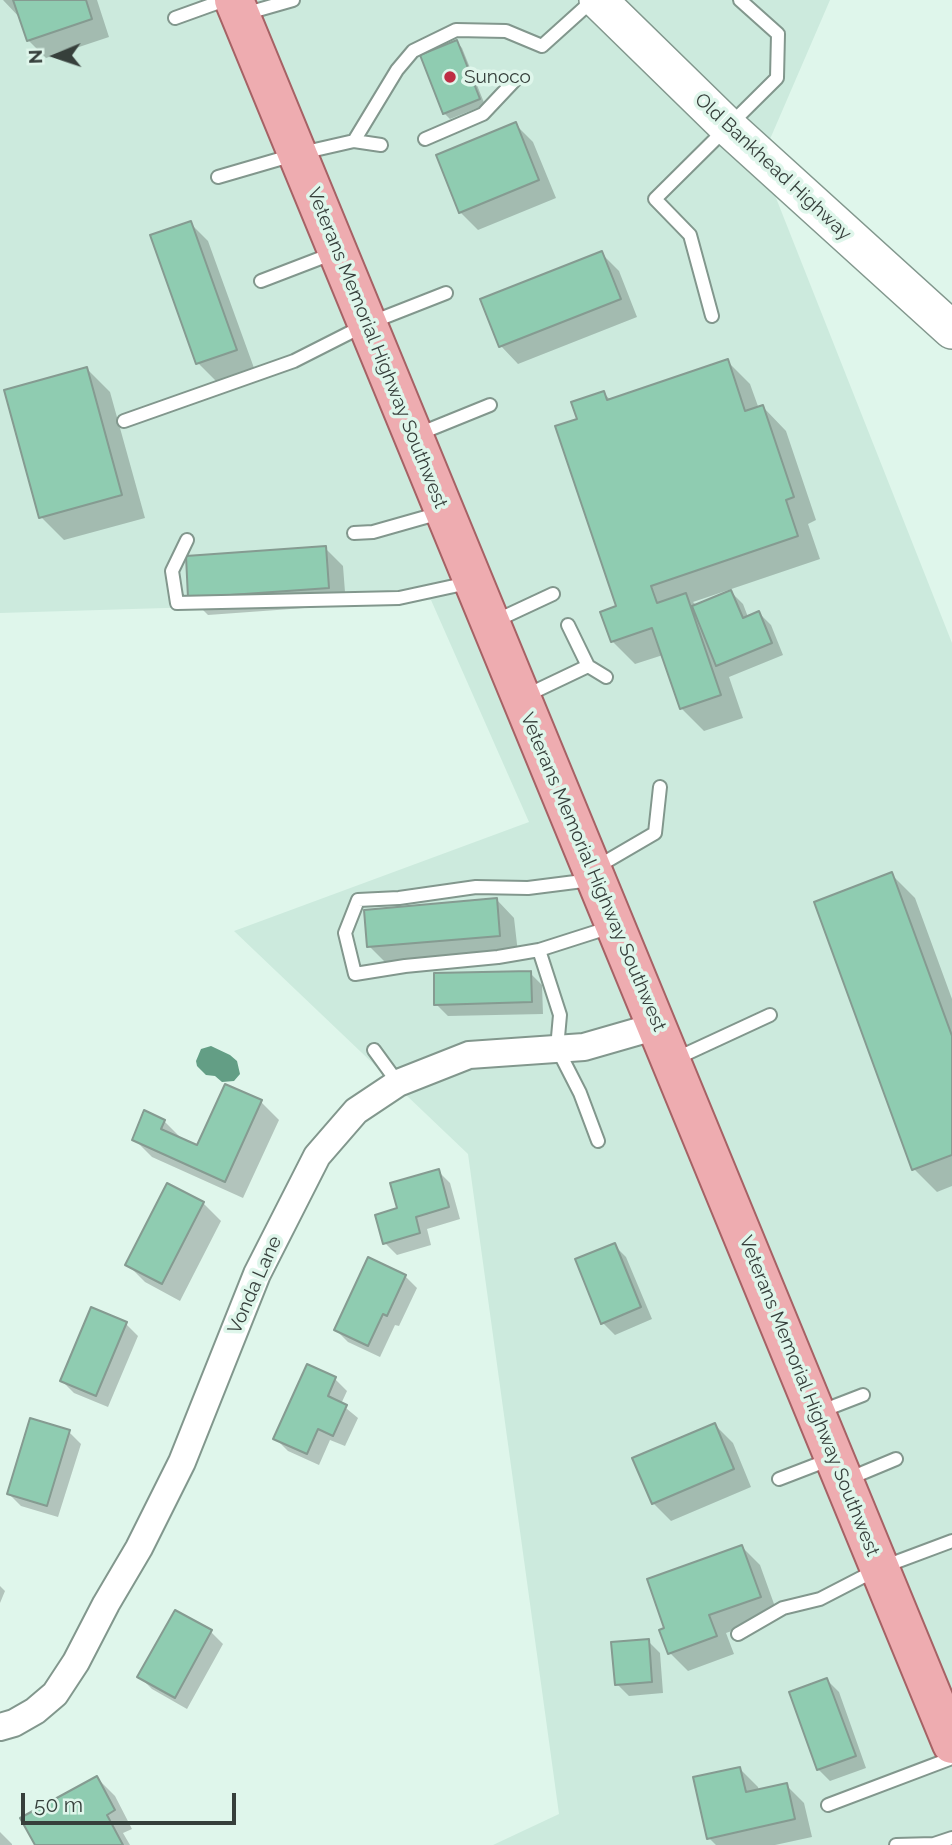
<!DOCTYPE html>
<style>
body{margin:0}
#map{position:relative;width:952px;height:1845px;overflow:hidden;background:#dff6eb;font-family:Raleway,sans-serif}
canvas{display:block}
.north{position:absolute;left:21px;top:21px;width:70px;height:70px;-webkit-text-stroke:5px #dff6eb;paint-order:stroke;rotate:268deg;font-size:19px;font-weight:700;line-height:28px;text-align:center;color:#363f3b}
.north::after{content:'';display:block;margin:auto;width:24px;height:32px;background:#363f3b;clip-path:polygon(50% 0,100% 100%,50% 72%,0 100%)}
.scale{position:absolute;left:21px;top:1793px;width:215px;height:32px;box-sizing:border-box;border:4px solid #363f3b;border-top:0;padding-left:9px;font-size:21px;line-height:24px;white-space:nowrap;color:#363f3b;-webkit-text-stroke:5px #dff6eb;paint-order:stroke}
</style>
<div id="map">
<canvas width="952" height="1845"></canvas>
<div class="north">N</div>
<div class="scale">50 m</div>
</div>
<script>
const ctx = document.querySelector('canvas').getContext('2d');
ctx.lineJoin = 'round';
function fillPath(path, color) {
  ctx.fillStyle = color;
  ctx.fill(path, 'evenodd');
}
function shape(rows) {
  const path = new Path2D();
  for (const r of rows) {
    path.moveTo(r[0], r[1]);
    for (let i = 2; i < r.length; i += 2) path.lineTo(r[i], r[i + 1]);
  }
  return path;
}
function strokePath(path, color, width, dash) {
  ctx.strokeStyle = color;
  ctx.lineWidth = width;
  ctx.lineCap = dash ? 'butt' : 'round';
  ctx.setLineDash(dash || []);
  ctx.stroke(path);
}
function label(font, color, halo, rows, align = 'center') {
  ctx.font = font + ' Raleway,sans-serif';
  ctx.lineWidth = 7;
  ctx.setLineDash([]);
  ctx.textBaseline = 'middle';
  ctx.strokeStyle = halo;
  ctx.fillStyle = color;
  for (const [text, x, y, turn = 0] of rows) {
    ctx.save();
    ctx.translate(x, y);
    ctx.rotate((+turn || 0) * Math.PI / 180);
    ctx.textAlign = isNaN(turn) ? turn : align;
    if (halo) ctx.strokeText(text, 0, 0);
    ctx.fillText(text, 0, 0);
    ctx.restore();
  }
}
fillPath(shape([
 [0,0,830,0,761,160,952,643,952,1845,493,1845,559,1814,468,1154,234,931,529,822,431,600,0,613]
]), '#cceadd');
fillPath(shape([
 [211,1046,230,1055,237,1061,240,1074,234,1081,222,1082,215,1076,206,1075,197,1066,196,1061,201,1049]
]), '#639e85');
fillPath(shape([
 [3,0,97,0,109,37,46,58,28,40,22,20],
 [457,42,462,48,485,105,450,119,444,113],
 [515,124,533,142,556,198,478,230,460,212],
 [190,223,208,241,254,368,216,381,198,363,152,236],
 [601,253,619,271,637,317,518,364,501,346],
 [727,361,750,384,759,409,763,407,786,431,816,520,808,524,820,559,693,602,697,606,731,592,743,604,748,617,759,613,771,625,783,655,729,677,743,718,704,731,681,708,663,655,635,664,612,641,618,607,580,420,604,393,611,401],
 [87,369,110,392,145,518,64,540,41,517],
 [325,548,343,566,346,605,208,615,190,597],
 [892,875,915,898,952,999,952,1186,937,1192,914,1169],
 [497,900,514,918,518,953,387,964,369,946],
 [530,973,542,985,543,1014,448,1016,436,1004],
 [261,1102,279,1120,243,1198,152,1157,134,1139,145,1113,164,1121,182,1139,198,1147],
 [438,1171,450,1183,460,1219,427,1229,431,1245,397,1255,385,1243,399,1210],
 [203,1203,221,1221,180,1301,145,1282,127,1264],
 [614,1245,626,1257,652,1319,615,1335,603,1323],
 [405,1276,417,1288,399,1326,395,1325,380,1357,348,1342,336,1330],
 [126,1324,138,1336,108,1407,74,1393,62,1381],
 [335,1379,347,1391,341,1404,358,1418,345,1446,330,1440,319,1465,288,1451,276,1439],
 [715,1425,733,1443,751,1487,671,1521,653,1503],
 [69,1432,81,1444,58,1517,21,1506,9,1494],
 [742,1547,760,1565,778,1615,726,1633,734,1654,688,1671,670,1653],
 [0,1586,5,1591,0,1603],
 [211,1632,223,1644,187,1709,152,1689,140,1677],
 [648,1641,660,1653,663,1693,629,1696,617,1684],
 [827,1680,839,1692,866,1768,830,1781,818,1769],
 [740,1769,758,1787,759,1791,786,1785,804,1803,812,1837,775,1845,716,1845,709,1838],
 [97,1778,115,1796,132,1829,123,1833,130,1845,36,1845],
 [0,1832,12,1844,12,1845,0,1845]
]), '#0003');
const building = shape([
 [13,0,86,0,92,19,27,41,13,0],
 [457,40,480,99,443,114,420,55,457,40],
 [516,122,539,180,459,213,436,155,516,122],
 [191,221,237,350,196,364,150,235,191,221],
 [602,251,621,299,499,347,480,299,602,251],
 [728,359,745,411,763,405,794,497,786,500,798,536,651,586,657,603,686,593,721,695,680,709,652,628,611,642,600,612,616,606,555,426,577,419,571,402,604,391,607,400,728,359],
 [87,367,122,495,39,518,4,390,87,367],
 [326,546,329,588,188,598,186,556,326,546],
 [731,590,743,618,759,611,772,643,716,666,692,606,731,590],
 [892,872,952,1036,952,1155,912,1170,814,902,892,872],
 [497,898,500,936,367,947,364,910,497,898],
 [531,971,532,1002,434,1005,434,973,531,971],
 [225,1084,262,1100,225,1182,132,1140,144,1110,165,1120,161,1129,197,1145,225,1084],
 [439,1169,449,1207,416,1217,420,1233,383,1244,375,1215,397,1208,390,1183,439,1169],
 [167,1183,204,1202,162,1284,125,1265,167,1183],
 [615,1243,641,1307,601,1324,575,1259,615,1243],
 [368,1257,406,1275,387,1316,383,1314,368,1346,334,1330,368,1257],
 [91,1307,127,1322,96,1396,60,1381,91,1307],
 [307,1364,336,1377,328,1396,347,1405,333,1436,318,1429,307,1454,273,1439,307,1364],
 [30,1418,70,1430,47,1506,7,1494,30,1418],
 [715,1423,734,1469,652,1504,632,1458,715,1423],
 [742,1545,761,1597,709,1615,717,1636,668,1654,659,1630,664,1628,647,1579,742,1545],
 [175,1610,212,1630,175,1698,137,1677,175,1610],
 [649,1639,652,1682,615,1685,611,1642,649,1639],
 [827,1678,856,1756,817,1770,789,1692,827,1678],
 [740,1767,746,1792,787,1783,795,1819,707,1839,693,1777,740,1767],
 [97,1776,115,1810,107,1815,123,1845,35,1845,20,1818,97,1776]
]);
fillPath(building, '#8fccb1');
strokePath(building, '#859b91', 2);
const lane = shape([
 [244,14,293,0],
 [175,18,225,0],
 [425,139,483,114,516,79],
 [354,141,397,70,413,51,456,30,506,31,542,46,593,0],
 [218,177,297,154,354,141,381,145],
 [261,281,334,253],
 [712,316,690,235,655,199,777,78,778,34,740,0],
 [124,421,294,361,367,324,446,293],
 [416,435,490,405],
 [354,533,373,532,440,513],
 [187,540,172,571,177,603,399,598,468,583],
 [493,622,553,594],
 [568,625,588,666,606,677],
 [525,696,588,666],
 [595,868,655,833,660,787],
 [539,950,498,957,405,966,355,974,345,933,358,900,399,898,476,887,528,888,591,880],
 [374,1050,398,1083],
 [675,1059,770,1015],
 [598,1141,580,1093,557,1048,560,1015,539,950,611,927],
 [819,1412,863,1395],
 [779,1479,831,1459],
 [848,1479,896,1459],
 [738,1634,783,1608,820,1599,880,1568,952,1541],
 [828,1805,952,1758],
 [896,1845,934,1844,952,1838]
]);
const street = shape([
 [0,1727,14,1723,35,1711,55,1694,76,1662,106,1604,139,1548,182,1462,257,1274,317,1156,356,1111,398,1083,469,1055,584,1047,657,1026]
]);
const secondary = shape([
 [598,0,727,126,952,330]
]);
const primary = shape([
 [234,0,952,1744]
]);
strokePath(lane, '#82978d', 16);
strokePath(street, '#82978d', 30);
strokePath(secondary, '#82978d', 40);
strokePath(primary, '#a66265', 42);
strokePath(lane, '#fff', 12);
strokePath(street, '#fff', 26);
strokePath(secondary, '#fff', 37);
strokePath(primary, '#eeacb0', 38);
for (const [x, y, r, color] of [
 [450,77,7,"#be2d44"]
]) {
  const dot = new Path2D();
  dot.arc(x, y, r, 0, 2 * Math.PI);
  ctx.fillStyle = color;
  ctx.fill(dot);
  strokePath(dot, '#dff6eb', 2.5);
}
label('19px', '#363f3b', '#dff6eb', [
 ["Sunoco",464,77]
], 'left');
label('19px', '#363f3b', '#dff6eb', [
 ["Old Bankhead Highway",773,167,43],
 ["Veterans Memorial Highway Southwest",377,348,68],
 ["Veterans Memorial Highway Southwest",593,872,67],
 ["Vonda Lane",255,1285,-66],
 ["Veterans Memorial Highway Southwest",809,1396,68]
]);
</script>
